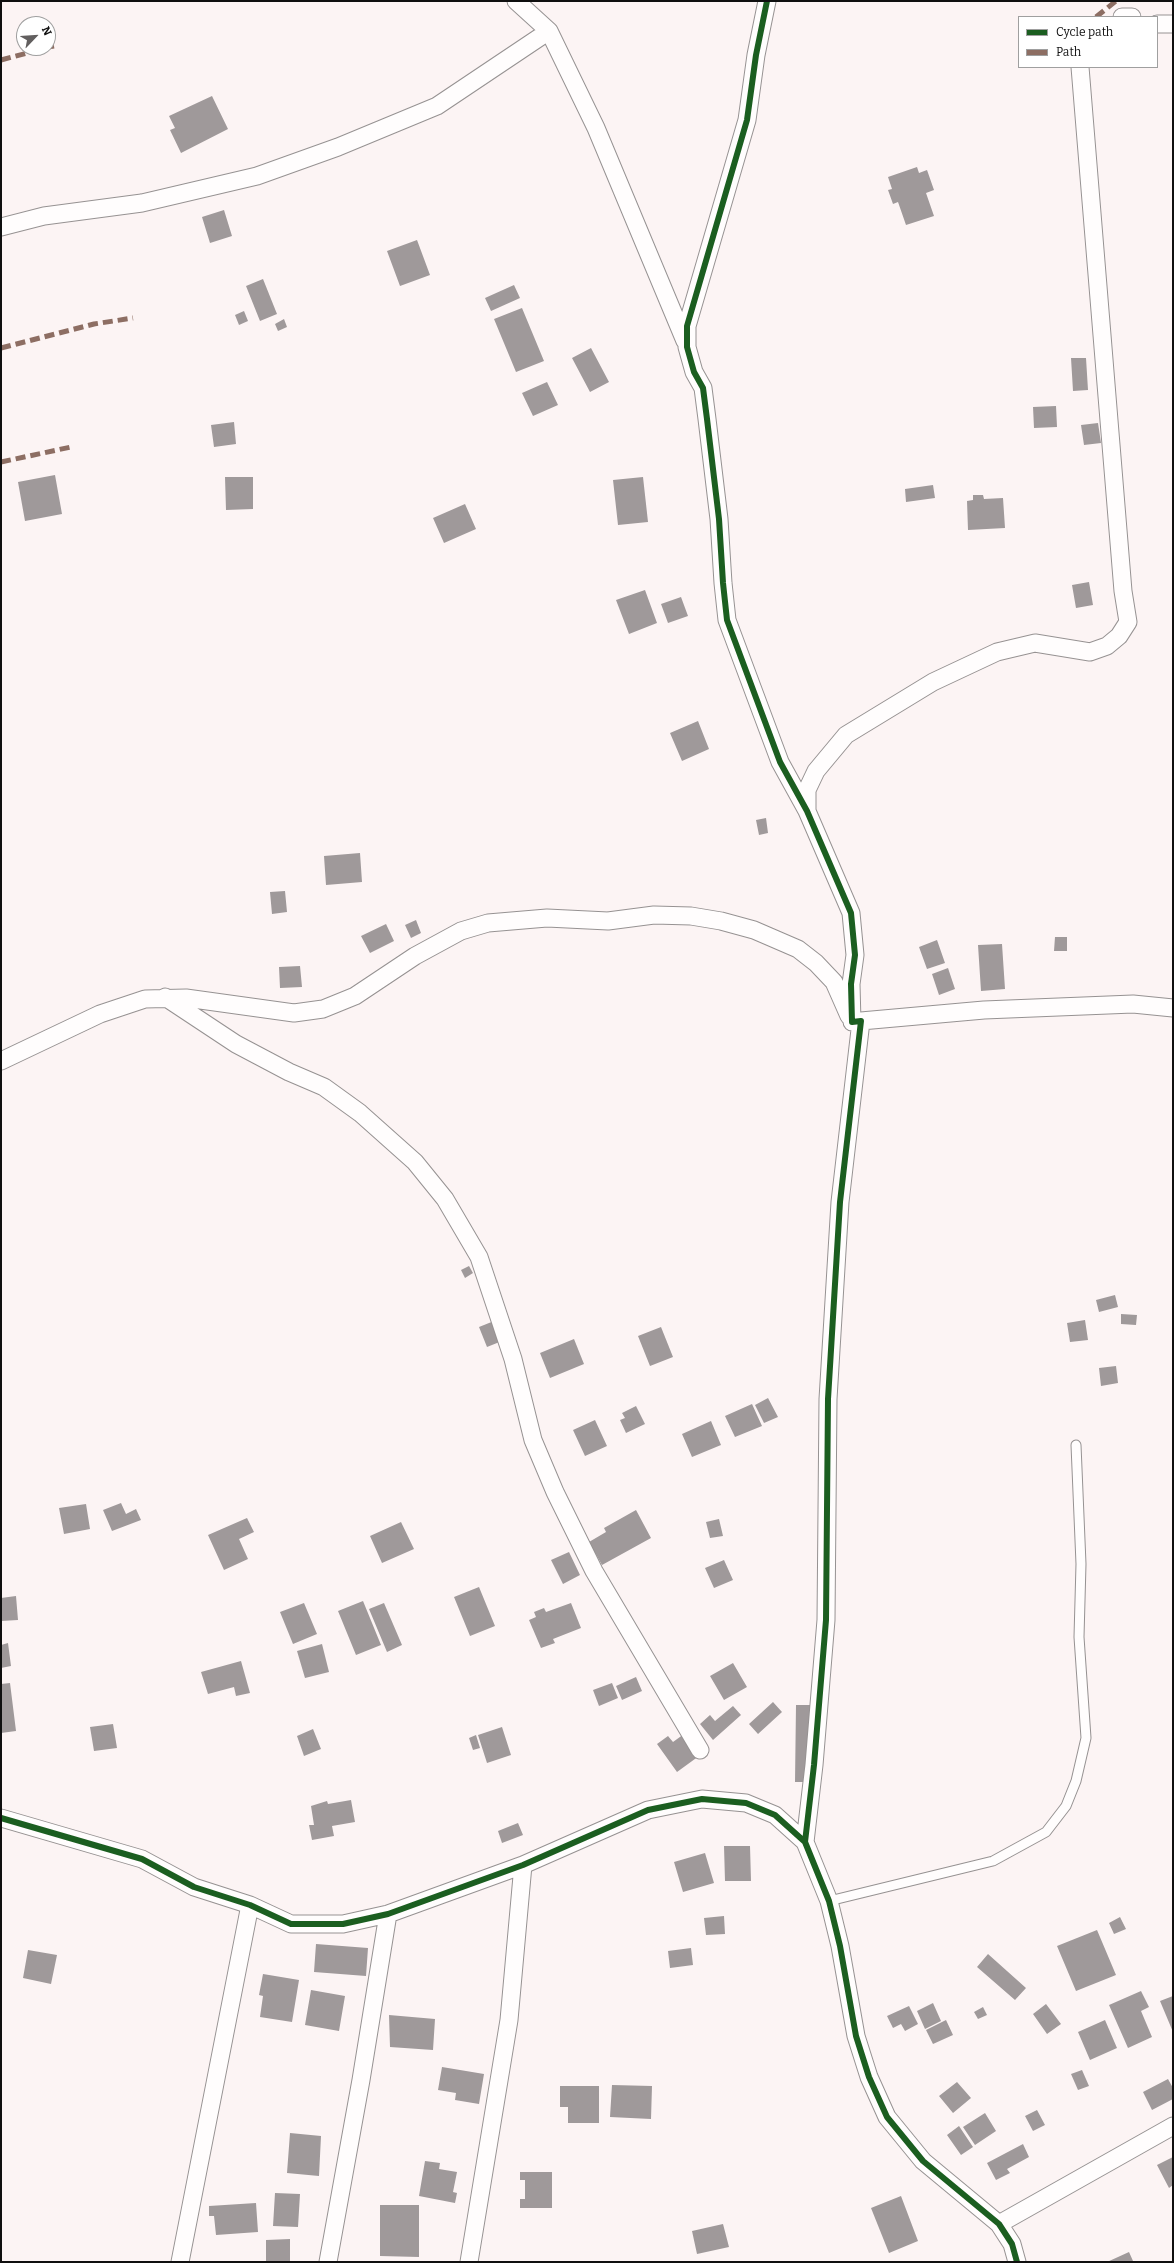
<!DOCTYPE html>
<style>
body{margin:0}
#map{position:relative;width:1174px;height:2263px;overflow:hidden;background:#fcf4f4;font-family:Bitter,serif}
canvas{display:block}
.frame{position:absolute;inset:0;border:2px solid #0f0f0f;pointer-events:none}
.legend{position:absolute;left:1018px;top:16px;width:140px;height:52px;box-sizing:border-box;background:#fff;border:1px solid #9f9f9f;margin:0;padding:5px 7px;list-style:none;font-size:12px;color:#0f0f0f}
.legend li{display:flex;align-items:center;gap:8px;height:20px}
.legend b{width:20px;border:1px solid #9f9f9f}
.north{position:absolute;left:16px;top:16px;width:40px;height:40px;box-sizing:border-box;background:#fff;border:1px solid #9f9f9f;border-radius:50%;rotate:65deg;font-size:11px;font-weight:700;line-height:16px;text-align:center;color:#0f0f0f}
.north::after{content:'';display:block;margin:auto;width:14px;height:18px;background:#625f5f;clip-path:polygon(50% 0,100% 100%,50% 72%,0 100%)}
</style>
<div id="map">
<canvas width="1174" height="2263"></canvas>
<div class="frame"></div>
<ul class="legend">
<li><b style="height:5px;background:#1b5e20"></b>Cycle path</li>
<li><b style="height:5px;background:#8d6e63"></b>Path</li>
</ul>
<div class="north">N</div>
</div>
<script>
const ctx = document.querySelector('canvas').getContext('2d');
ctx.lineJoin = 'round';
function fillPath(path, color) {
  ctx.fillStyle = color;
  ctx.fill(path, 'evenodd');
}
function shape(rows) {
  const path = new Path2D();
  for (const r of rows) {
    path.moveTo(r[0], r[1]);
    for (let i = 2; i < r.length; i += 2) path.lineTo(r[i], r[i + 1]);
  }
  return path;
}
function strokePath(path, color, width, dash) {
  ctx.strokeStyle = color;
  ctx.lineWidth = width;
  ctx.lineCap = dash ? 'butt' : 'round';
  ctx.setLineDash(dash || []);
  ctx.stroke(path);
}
fillPath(shape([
 [212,96,228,129,181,153,170,130,175,128,169,116],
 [917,167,919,173,927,170,934,190,926,193,934,216,906,225,898,202,893,204,888,190,892,189,888,177],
 [224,210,232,236,210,243,202,217],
 [417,240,430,275,400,286,387,251],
 [263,279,277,314,260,321,246,286],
 [514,285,520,298,491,311,485,298],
 [522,308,544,361,516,372,494,319],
 [244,311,248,321,239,325,235,315],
 [284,319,287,327,278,331,275,324],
 [591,348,609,382,590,392,572,358],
 [1071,358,1086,358,1088,390,1073,391],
 [547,382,558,405,533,416,522,393],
 [1056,406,1057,427,1034,428,1033,407],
 [234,422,236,444,214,447,211,425],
 [1098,423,1101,443,1084,445,1081,425],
 [55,475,62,514,25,521,18,482],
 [225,477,253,477,253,509,226,510],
 [643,477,648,522,618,525,613,480],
 [933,485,935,498,906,502,905,489],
 [973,495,983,495,984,499,1003,498,1005,528,968,530,967,501,973,500],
 [465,504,476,529,444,543,433,518],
 [1089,582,1093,605,1076,608,1072,585],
 [645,590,657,623,629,634,616,600],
 [681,597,688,616,668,623,661,604],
 [698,721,709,749,682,761,670,733],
 [766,818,768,833,759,835,756,820],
 [360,853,362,882,326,885,324,856],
 [285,891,287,912,272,914,270,892],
 [416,920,421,933,411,938,405,925],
 [386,924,394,941,370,953,361,936],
 [1055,937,1067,937,1067,951,1054,951],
 [937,940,945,963,927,969,919,947],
 [1002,944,1005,989,981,991,978,945],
 [300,966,302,987,280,988,279,967],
 [948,968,955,989,939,995,932,974],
 [469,1266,473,1273,465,1278,461,1270],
 [1115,1295,1118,1307,1099,1312,1096,1300],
 [1121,1314,1137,1315,1136,1325,1121,1324],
 [1085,1320,1088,1340,1070,1342,1067,1323],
 [494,1321,502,1341,487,1347,479,1327],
 [661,1327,673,1357,650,1366,638,1336],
 [574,1339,584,1364,550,1378,540,1353],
 [1116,1366,1118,1383,1101,1386,1099,1368],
 [768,1398,778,1417,764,1423,755,1405],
 [752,1404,762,1426,735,1437,725,1416],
 [636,1406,645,1424,626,1433,620,1420,625,1418,622,1413],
 [595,1420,607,1446,585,1456,573,1430],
 [711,1421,721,1445,692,1457,682,1434],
 [121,1503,126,1514,136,1509,141,1520,112,1531,103,1510],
 [86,1504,90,1529,64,1534,59,1508],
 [636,1510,651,1538,602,1565,589,1542,606,1532,604,1528],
 [247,1518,254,1532,239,1539,248,1559,224,1570,208,1535],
 [719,1519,723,1536,710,1538,706,1522],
 [401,1522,414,1549,382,1563,370,1536],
 [569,1552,580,1575,563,1584,551,1560],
 [724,1560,733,1580,714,1588,705,1568],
 [479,1587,495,1626,470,1636,454,1597],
 [16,1596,18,1620,1,1621,1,1598],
 [363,1601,381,1645,356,1655,338,1611],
 [304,1603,317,1634,293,1644,280,1612],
 [384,1603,402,1645,387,1652,369,1609],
 [571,1603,581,1628,553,1639,555,1643,541,1648,529,1620,536,1617,534,1612,544,1608,546,1612],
 [8,1643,11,1666,1,1668,1,1645],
 [322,1644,329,1672,305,1678,297,1651],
 [241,1661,250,1693,236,1696,234,1687,208,1694,201,1672],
 [733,1663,747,1687,724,1700,710,1676],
 [636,1677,642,1691,622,1700,616,1686],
 [10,1683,16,1731,1,1733,1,1684],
 [612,1683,618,1698,599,1706,593,1690],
 [773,1702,782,1712,758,1734,749,1724],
 [796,1705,810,1705,808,1782,795,1782],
 [733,1706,741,1715,713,1740,700,1724,710,1715,715,1721],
 [113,1724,117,1748,94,1751,90,1727],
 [502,1727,511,1755,487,1763,478,1735],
 [313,1729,321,1749,304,1756,297,1736],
 [684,1734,699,1756,677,1772,657,1744,668,1736,673,1742],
 [476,1735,480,1748,473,1750,469,1738],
 [351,1800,355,1822,332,1826,334,1836,312,1840,309,1825,314,1825,311,1806,327,1801,328,1804],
 [518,1823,523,1835,502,1843,498,1831],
 [724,1846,750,1846,751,1881,725,1881],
 [705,1853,714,1883,683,1892,674,1862],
 [724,1916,725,1934,706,1935,704,1918],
 [1120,1917,1126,1929,1114,1934,1109,1923],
 [1097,1930,1116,1975,1076,1991,1057,1946],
 [316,1944,368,1948,366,1976,314,1972],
 [691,1948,693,1965,670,1968,668,1951],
 [28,1950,57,1955,51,1984,23,1978],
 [988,1954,1026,1988,1015,2000,977,1967],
 [263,1974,299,1980,292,2022,260,2017,263,1996,259,1995],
 [311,1990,345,1996,339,2031,305,2025],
 [1141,1991,1149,2007,1141,2011,1152,2037,1128,2048,1109,2005],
 [1173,1996,1173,2032,1160,2001],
 [933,2003,941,2021,925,2029,917,2011],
 [1046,2004,1061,2024,1047,2034,1033,2014],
 [909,2006,918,2024,905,2031,901,2024,893,2028,887,2016],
 [983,2007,987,2015,978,2019,974,2012],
 [389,2015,435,2019,433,2050,390,2047],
 [946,2020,953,2035,933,2044,926,2030],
 [1105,2020,1117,2048,1090,2060,1078,2032],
 [442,2067,484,2074,479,2104,455,2100,456,2093,438,2090],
 [1082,2070,1089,2086,1078,2090,1071,2074],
 [1168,2079,1173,2088,1173,2099,1152,2110,1143,2092],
 [957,2082,971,2098,953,2113,939,2096],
 [612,2085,652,2086,651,2119,610,2117],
 [560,2086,599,2086,599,2123,568,2123,568,2107,560,2107],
 [1037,2110,1045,2125,1033,2131,1025,2116],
 [985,2113,996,2131,975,2145,963,2127],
 [959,2126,973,2147,961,2155,947,2135],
 [290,2133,321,2136,319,2176,287,2173],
 [1023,2144,1029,2157,1007,2169,1010,2173,996,2180,987,2163],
 [1173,2157,1173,2185,1169,2188,1157,2165],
 [425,2161,440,2163,439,2169,457,2172,453,2192,457,2193,455,2203,419,2196],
 [520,2172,552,2172,552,2208,520,2208,520,2199,525,2199,525,2180,520,2180],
 [275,2193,300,2194,298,2227,273,2226],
 [901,2196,918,2241,889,2253,871,2208],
 [256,2203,258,2232,216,2235,214,2216,209,2216,209,2206],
 [380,2205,419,2205,419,2257,380,2256],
 [723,2224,729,2247,697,2254,692,2231],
 [290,2239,290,2262,266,2262,266,2240],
 [1129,2252,1133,2261,1107,2262]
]), '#9f999a');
const service = shape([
 [829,1901,993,1861,1046,1832,1066,1806,1076,1781,1086,1738,1079,1637,1081,1564,1076,1445]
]);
const minor = shape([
 [516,1,549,31,596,128,685,341],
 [767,1,756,55,747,120,687,326,687,347,694,372,703,388,707,419,719,519,723,583,727,620,780,762,807,811,851,913,855,955,851,984,852,1022,861,1021,840,1202,828,1399,826,1620,814,1765,805,1842],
 [1122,17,1132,17],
 [1157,24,1173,24],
 [1,227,44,216,142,203,257,176,338,147,437,106,549,31],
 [807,811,807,790,816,771,846,735,933,682,997,652,1035,643,1090,652,1107,646,1119,636,1128,622,1123,591,1080,67],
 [165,997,236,1044,289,1072,324,1087,360,1113,415,1162,445,1199,479,1257,513,1359,533,1440,555,1492,594,1571,700,1750],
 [861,1021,984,1010,1133,1004,1173,1008],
 [1,1061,100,1014,145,999,186,998,294,1013,323,1009,355,996,415,956,461,931,488,923,547,918,608,921,654,915,691,916,721,921,754,930,798,949,816,963,834,982,849,1016],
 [1,1818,142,1859,194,1887,250,1905,291,1924,343,1924,388,1914,523,1865,648,1810,702,1799,746,1803,775,1815,805,1842,829,1901,840,1946,856,2036,869,2077,887,2117,923,2161,999,2224,1012,2244,1017,2262],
 [999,2224,1173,2126],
 [180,2262,250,1905],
 [328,2262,361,2080,388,1914],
 [469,2262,509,2020,523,1865]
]);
strokePath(service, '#969292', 11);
strokePath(minor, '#969292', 19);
strokePath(service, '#fffdfd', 9);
strokePath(minor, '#fffdfd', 17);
strokePath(shape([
 [1096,17,1116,1],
 [48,47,54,46],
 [1,60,46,48],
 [1,348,94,324,133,318],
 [1,462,71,447]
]), '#8d6e63', 5, [10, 5]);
strokePath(shape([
 [767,1,756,55,747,120,687,326,687,347,694,372,703,388,707,419,719,519,723,583,727,620,780,762,807,811,851,913,855,955,851,984,852,1022,861,1021,840,1202,828,1399,826,1620,814,1765,805,1842],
 [1,1818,142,1859,194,1887,250,1905,291,1924,343,1924,388,1914,523,1865,648,1810,702,1799,746,1803,775,1815,805,1842,829,1901,840,1946,856,2036,869,2077,887,2117,923,2161,999,2224,1012,2244,1017,2262]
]), '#1b5e20', 6);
</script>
